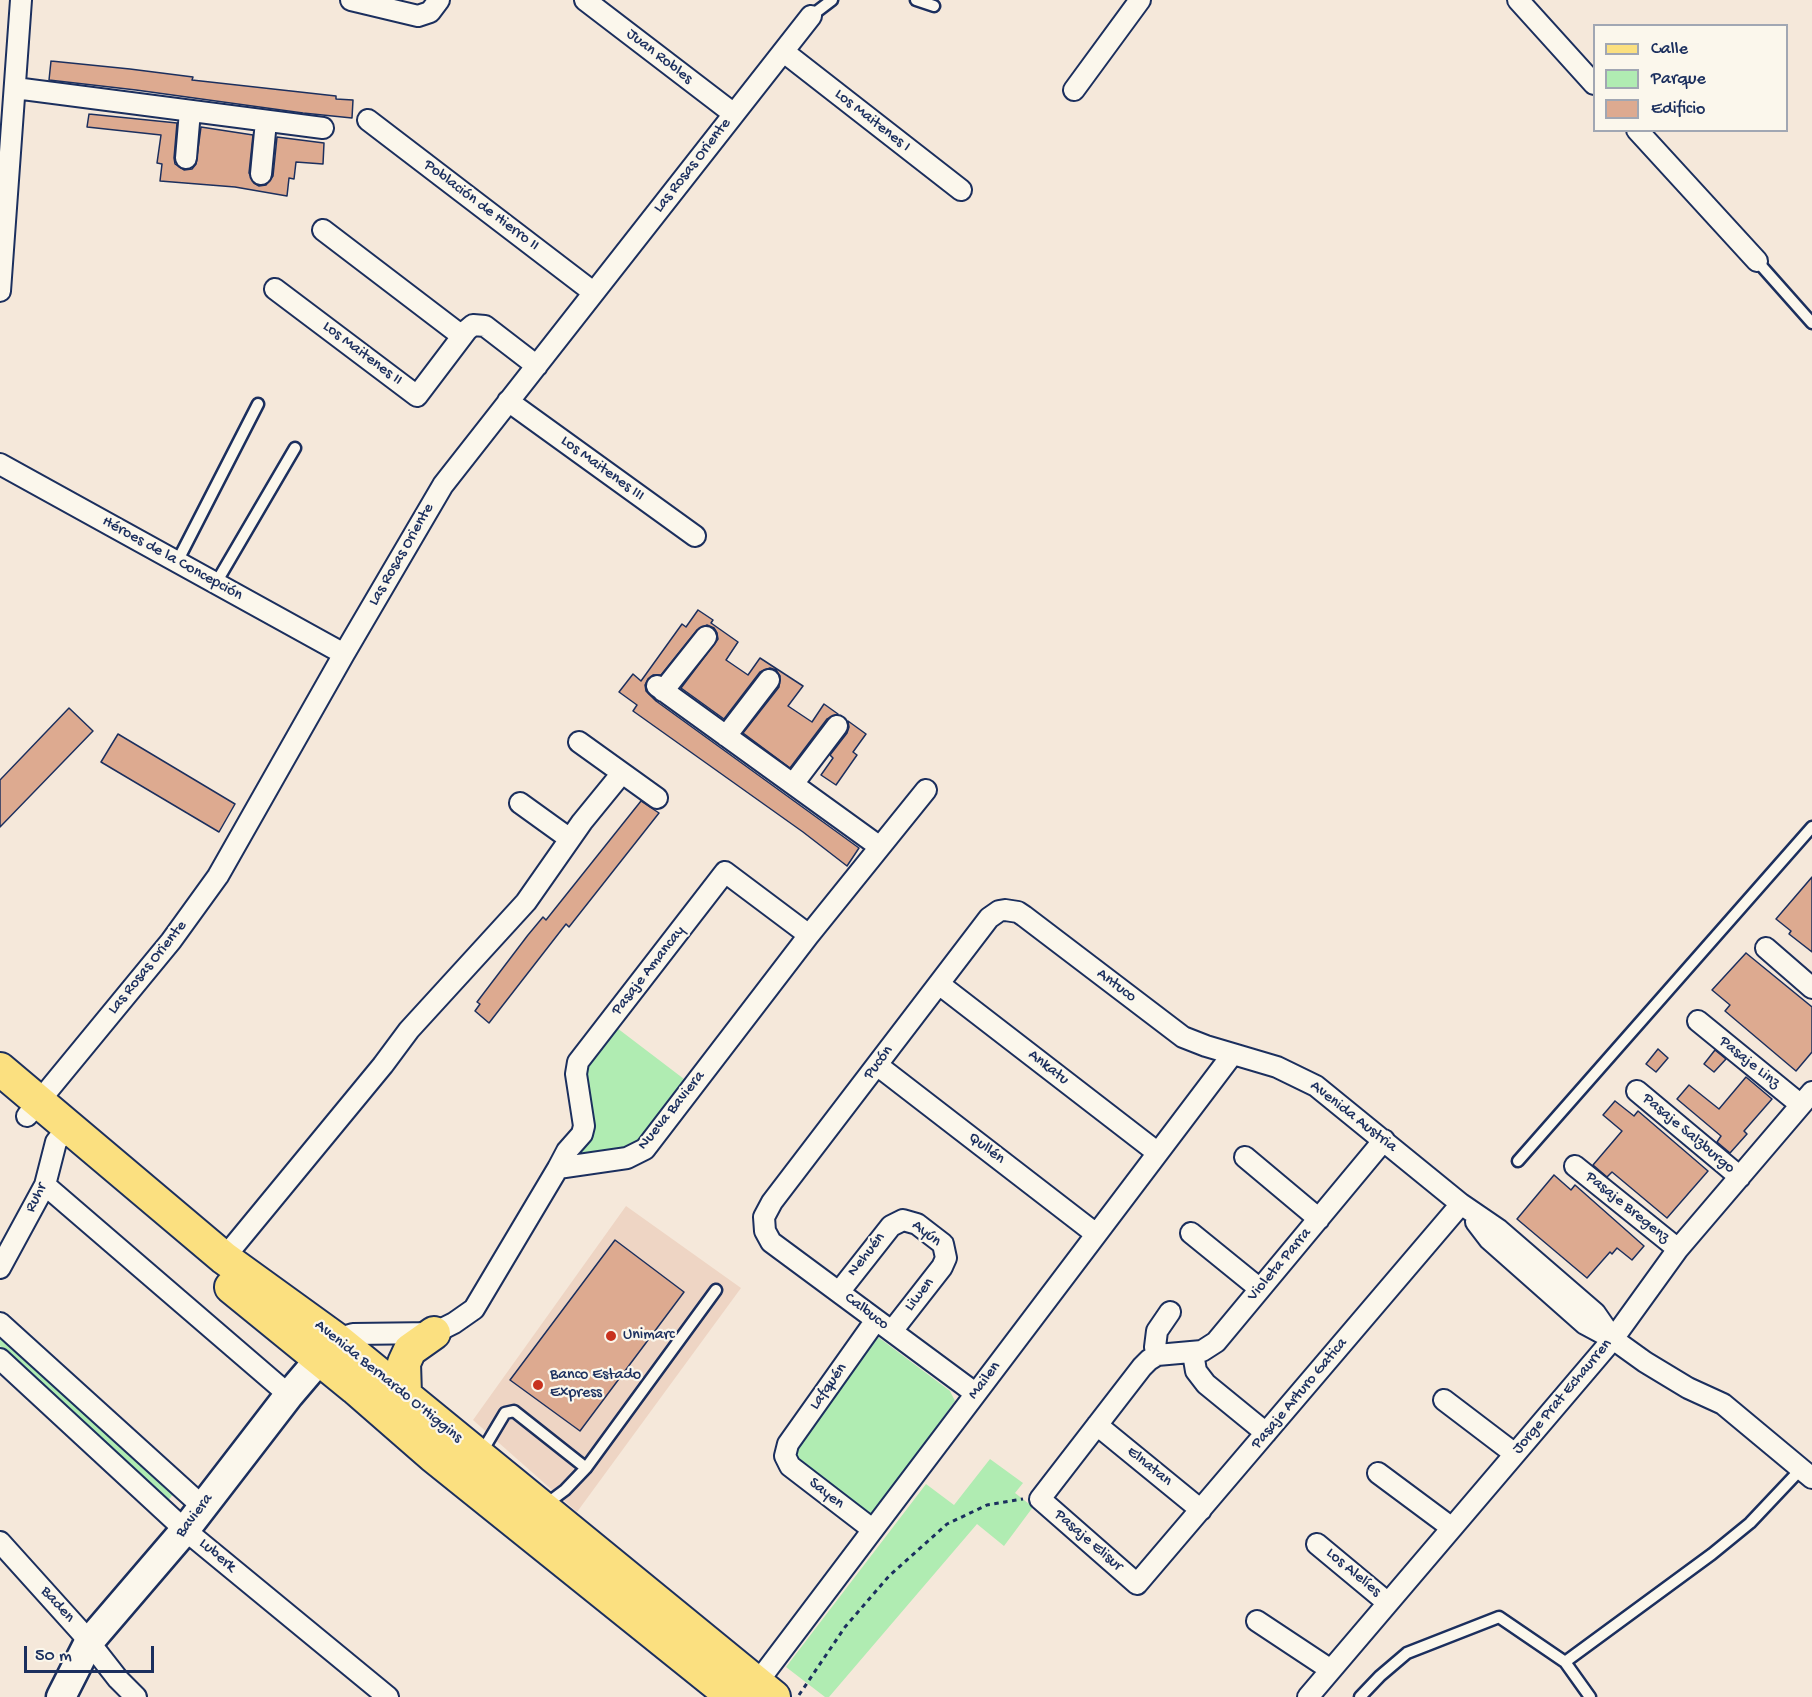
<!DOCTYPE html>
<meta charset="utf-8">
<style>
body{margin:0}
#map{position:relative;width:1812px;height:1697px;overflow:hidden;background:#f5e8da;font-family:"Gochi Hand",sans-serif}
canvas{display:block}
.legend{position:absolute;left:1593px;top:24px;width:195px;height:108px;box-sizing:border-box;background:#fbf7ec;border:2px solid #a1a7b3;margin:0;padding:8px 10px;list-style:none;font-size:18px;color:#1b2f5e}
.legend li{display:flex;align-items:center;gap:12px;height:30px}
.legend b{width:30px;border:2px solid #a1a7b3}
.scale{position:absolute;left:24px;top:1646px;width:130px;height:27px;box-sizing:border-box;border:3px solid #1b2f5e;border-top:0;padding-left:8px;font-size:18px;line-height:21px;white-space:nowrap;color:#1b2f5e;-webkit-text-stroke:4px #fbf7ec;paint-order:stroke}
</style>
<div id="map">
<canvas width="1812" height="1697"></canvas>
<ul class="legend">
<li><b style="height:8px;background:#fbe080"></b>Calle</li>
<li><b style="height:16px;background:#b0ecb2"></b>Parque</li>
<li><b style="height:16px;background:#ddaa90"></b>Edificio</li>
</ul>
<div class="scale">50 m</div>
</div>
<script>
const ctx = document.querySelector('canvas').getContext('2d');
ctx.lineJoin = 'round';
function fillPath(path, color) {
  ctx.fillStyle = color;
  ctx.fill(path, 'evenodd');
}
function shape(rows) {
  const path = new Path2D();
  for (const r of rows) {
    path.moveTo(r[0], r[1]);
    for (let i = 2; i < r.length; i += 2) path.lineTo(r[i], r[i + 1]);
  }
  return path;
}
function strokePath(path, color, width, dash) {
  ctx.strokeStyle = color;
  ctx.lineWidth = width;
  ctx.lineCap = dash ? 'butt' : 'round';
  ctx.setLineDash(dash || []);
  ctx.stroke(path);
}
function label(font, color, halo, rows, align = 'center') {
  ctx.font = font + ' "Gochi Hand",sans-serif';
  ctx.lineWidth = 4.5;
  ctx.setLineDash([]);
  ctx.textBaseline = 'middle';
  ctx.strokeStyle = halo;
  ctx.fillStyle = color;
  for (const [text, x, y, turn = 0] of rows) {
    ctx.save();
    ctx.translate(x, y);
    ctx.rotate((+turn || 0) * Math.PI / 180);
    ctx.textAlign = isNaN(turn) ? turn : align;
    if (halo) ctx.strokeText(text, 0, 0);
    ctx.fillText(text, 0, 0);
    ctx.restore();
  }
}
fillPath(shape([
 [626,1206,741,1288,577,1512,473,1420]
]), '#eed5c4');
fillPath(shape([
 [617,1028,684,1079,645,1136,627,1150,575,1155,594,1128,583,1079,585,1067],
 [0,1328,177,1489,167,1502,0,1346],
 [878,1337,950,1391,955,1401,870,1518,794,1459,795,1449],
 [990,1459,1023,1483,1015,1493,1033,1507,1004,1546,977,1524,829,1697,825,1697,786,1667,926,1484,954,1505]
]), '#b0ecb2');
const building = shape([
 [51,61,130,69,193,77,192,80,336,96,336,99,353,100,352,118,303,113,136,90,49,80,51,61],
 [89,114,177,123,174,158,175,164,184,170,192,169,196,164,201,127,253,135,249,173,254,183,259,186,266,185,273,176,277,137,324,143,323,164,296,162,294,179,289,178,287,196,235,187,160,181,162,164,157,163,161,135,87,127,89,114],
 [698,610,713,620,711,623,738,642,726,660,748,675,760,658,803,686,788,706,812,722,824,704,838,714,827,719,790,768,743,733,779,687,780,676,776,670,770,668,760,672,724,719,681,688,718,639,717,633,714,628,707,625,697,630,661,675,653,675,648,679,645,685,646,691,656,701,859,848,847,866,803,832,633,711,637,705,619,692,633,674,641,681,682,624,686,627,698,610],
 [69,708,93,731,0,827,0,780,69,708],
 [848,721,866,734,853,752,857,755,836,785,821,775,833,758,830,755,847,733,849,727,848,721],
 [118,734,235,804,219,832,101,762,118,734],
 [641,801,659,813,569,927,566,924,489,1023,475,1011,480,1004,477,1002,528,935,543,917,546,920,641,801],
 [1812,877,1812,952,1789,934,1791,931,1776,919,1812,877],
 [1746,953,1812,1007,1812,1052,1796,1071,1725,1011,1730,1005,1712,990,1746,953],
 [1658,1049,1668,1058,1656,1072,1646,1064,1658,1049],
 [1715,1050,1726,1059,1714,1072,1704,1064,1715,1050],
 [1746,1077,1772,1099,1744,1131,1747,1134,1730,1153,1717,1142,1721,1136,1677,1099,1689,1085,1719,1109,1746,1077],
 [1615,1101,1634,1116,1638,1111,1708,1171,1667,1218,1612,1172,1607,1177,1593,1165,1622,1131,1603,1115,1615,1101],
 [1554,1175,1571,1190,1575,1185,1644,1246,1632,1260,1617,1248,1612,1254,1610,1252,1587,1278,1517,1219,1554,1175],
 [615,1240,684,1292,580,1431,510,1380,615,1240]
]);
fillPath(building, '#ddaa90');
strokePath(building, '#1b2f5e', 1.5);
const lane = shape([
 [916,0,934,6],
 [811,16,832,0],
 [1757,261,1812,323],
 [177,562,258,404],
 [216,583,295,448],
 [1518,1161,1812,827],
 [480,1455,505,1413,514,1411,586,1468],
 [545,1505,565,1490,586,1468,716,1290],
 [1565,1662,1712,1554,1750,1523,1801,1469],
 [1360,1697,1380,1676,1407,1653,1499,1617,1565,1662,1590,1697]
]);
const street = shape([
 [351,0,418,16,430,12,439,0],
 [585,0,734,114],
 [1518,0,1594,84],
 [784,52,961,190],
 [15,88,323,128],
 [1074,90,1140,0],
 [368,120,593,292],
 [1637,130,1757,261],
 [186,158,190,111],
 [261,174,266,121],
 [323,230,462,336],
 [275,289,417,396,467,330,473,325,485,326,537,366],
 [0,291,21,0],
 [508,401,695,536],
 [0,464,344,654],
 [657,686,880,847],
 [663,691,706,637],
 [726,736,769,680],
 [579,742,657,798],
 [793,784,837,726],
 [520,803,570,839],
 [1766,948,1812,988],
 [939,984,1158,1153],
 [1698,1021,1801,1105],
 [877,1065,1096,1234],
 [1637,1091,1740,1177],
 [27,1116,171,941,218,876,344,654,443,485,811,16],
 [1384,1140,1216,1342,1202,1351,1157,1355,1149,1360,1142,1367,1040,1499,1137,1584,1461,1204],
 [1245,1157,1319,1219],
 [1575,1166,1678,1249],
 [558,1168,567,1151,582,1134,584,1126,576,1074,578,1062,725,872,809,935],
 [45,1185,289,1395],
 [1476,1222,1489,1239,1585,1324,1613,1339,1645,1362,1688,1388,1723,1404,1812,1478],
 [1191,1233,1260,1289],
 [224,1258,383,1065,409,1030,526,902,582,822,622,773],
 [0,1268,45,1185,56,1142,68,1127],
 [839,1292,891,1226,903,1220,917,1224,943,1244,946,1258,942,1267,892,1331],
 [0,1323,202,1506],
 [336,1339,353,1334,434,1333,454,1323,474,1309,558,1168,627,1158,645,1149,809,935,926,790],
 [1193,1353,1196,1371,1206,1384,1266,1433],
 [1157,1355,1155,1347,1157,1331,1170,1312],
 [0,1359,185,1530,388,1697],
 [975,1393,771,1242,765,1231,764,1217,772,1202,989,918,999,911,1005,910,1018,912,1024,916,1183,1037,1206,1046,1277,1067,1316,1086,1461,1204,1499,1230,1595,1313,1613,1339],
 [1444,1400,1515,1454],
 [1097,1425,1201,1510],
 [1378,1473,1452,1528],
 [872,1529,790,1466,785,1456,788,1444,876,1320],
 [0,1542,82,1633,118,1679,136,1697],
 [1317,1544,1388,1603],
 [1257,1621,1331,1670],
 [747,1687,757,1683,1232,1055],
 [1308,1697,1613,1339,1678,1249,1812,1092]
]);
const secondary = shape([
 [61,1697,89,1642,185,1530,289,1395,335,1341]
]);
const primary = shape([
 [0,1069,224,1258,336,1339,774,1697],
 [231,1287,355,1388,433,1456,733,1697],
 [405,1395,404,1363,410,1350,434,1333]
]);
strokePath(lane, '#1b2f5e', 15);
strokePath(street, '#1b2f5e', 24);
strokePath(secondary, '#1b2f5e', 33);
strokePath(primary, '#1b2f5e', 36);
strokePath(shape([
 [799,1695,845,1627,889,1576,947,1524,987,1505,1023,1499]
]), '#1b2f5e', 3, [4.5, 4.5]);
strokePath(lane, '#fbf7ec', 10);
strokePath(street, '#fbf7ec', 20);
strokePath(secondary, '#fbf7ec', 28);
strokePath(primary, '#fbe080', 32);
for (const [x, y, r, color] of [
 [611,1336,6,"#c8321e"],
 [538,1385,6,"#c8321e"]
]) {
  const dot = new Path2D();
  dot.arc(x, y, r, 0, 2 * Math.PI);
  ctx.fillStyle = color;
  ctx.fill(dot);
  strokePath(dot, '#fbf7ec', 2);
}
label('16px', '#1b2f5e', '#fbf7ec', [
 ["Juan Robles",659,57,38],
 ["Los Maitenes I",872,121,38],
 ["Las Rosas Oriente",693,166,-52],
 ["Población de Hierro II",481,206,37],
 ["Los Maitenes II",362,354,37],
 ["Los Maitenes III",602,469,36],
 ["Las Rosas Oriente",402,555,-60],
 ["Héroes de la Concepción",172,559,29],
 ["Las Rosas Oriente",148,968,-51],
 ["Pasaje Amancay",649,971,-52],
 ["Antuco",1116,986,37],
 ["Pucón",879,1063,-53],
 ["Pasaje Linz",1749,1063,39],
 ["Ankatu",1048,1068,38],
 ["Nueva Baviera",672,1111,-51],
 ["Avenida Austria",1353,1117,38],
 ["Pasaje Salzburgo",1688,1134,40],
 ["Qullén",986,1149,37],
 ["Ruhr",37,1198,-64],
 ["Pasaje Bregenz",1627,1208,39],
 ["Ayún",926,1234,38],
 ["Nehuén",867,1255,-52],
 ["Violeta Parra",1280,1265,-50],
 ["Liwen",920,1295,-52],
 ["Calbuco",866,1312,37],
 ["Mailen",985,1381,-53],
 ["Avenida Bernardo O'Higgins",388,1382,39],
 ["Lafquén",829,1387,-55],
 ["Pasaje Arturo Gatica",1300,1394,-50],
 ["Jorge Prat Echaurren",1563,1397,-50],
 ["Elnatan",1149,1467,39],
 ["Sayen",826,1494,38],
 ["Baviera",195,1516,-53],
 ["Pasaje Elisur",1088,1541,41],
 ["Luberk",217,1556,40],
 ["Los Alelíes",1353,1573,40],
 ["Baden",57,1605,48]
]);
label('16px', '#1b2f5e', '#fbf7ec', [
 ["Unimarc",623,1336],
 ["Banco Estado",550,1376],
 ["Express",550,1394]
], 'left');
</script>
